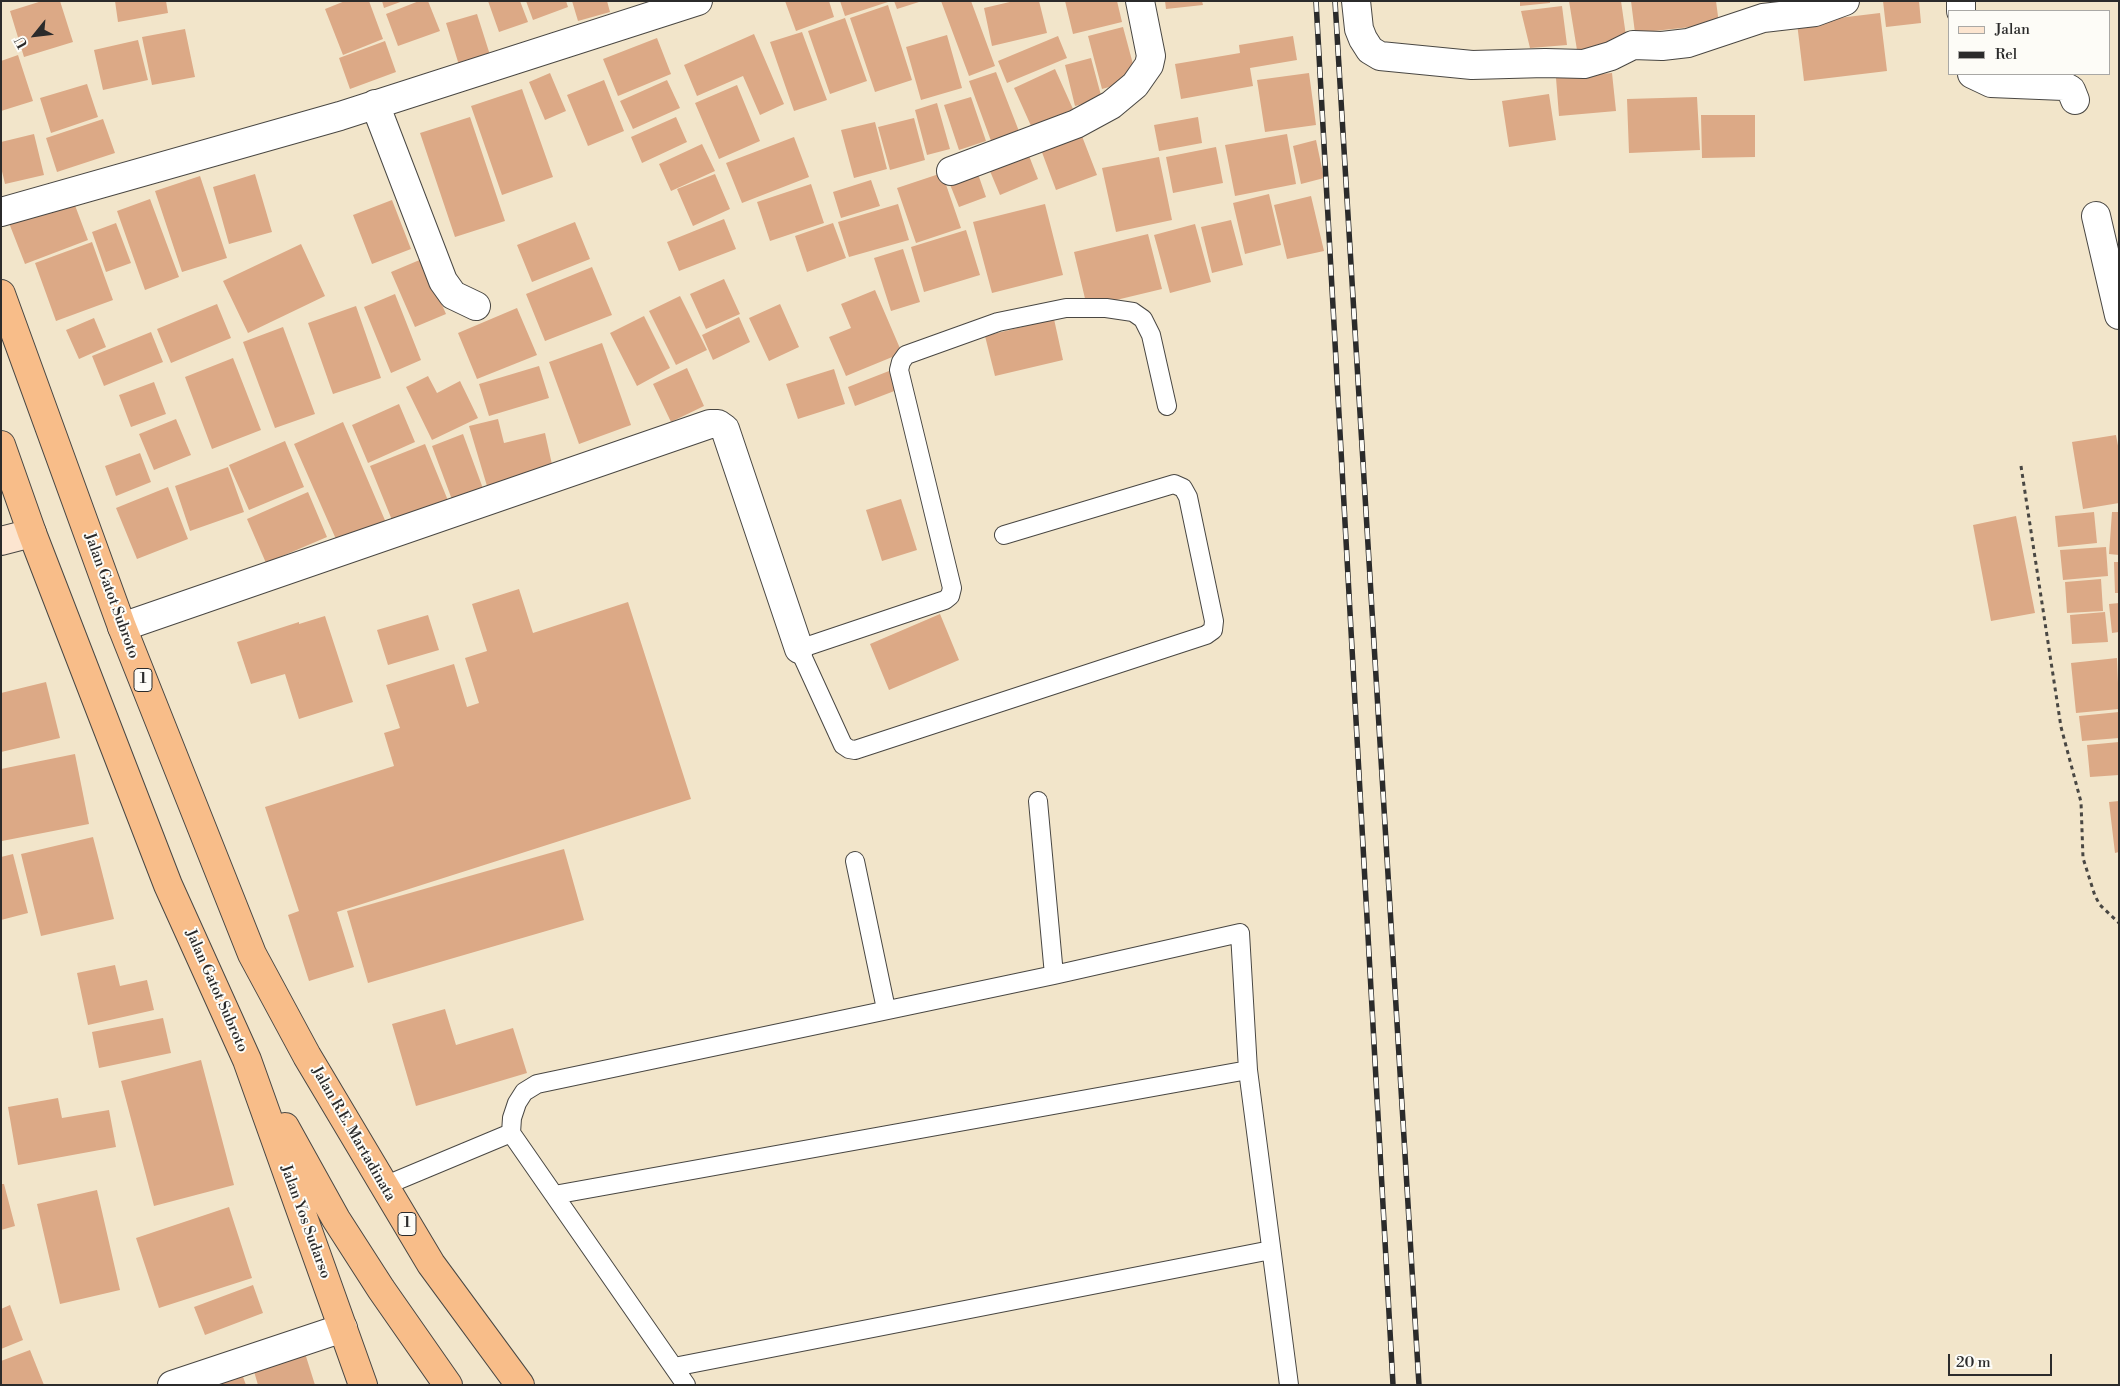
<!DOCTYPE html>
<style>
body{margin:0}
#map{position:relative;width:2120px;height:1386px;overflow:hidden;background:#f2e5ca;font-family:"Libre Bodoni",serif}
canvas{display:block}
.frame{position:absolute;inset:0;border:2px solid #2b2b2b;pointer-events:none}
.legend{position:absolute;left:1948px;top:10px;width:162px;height:65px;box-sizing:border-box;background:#fdfcf7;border:1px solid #a9a8a5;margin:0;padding:6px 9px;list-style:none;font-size:15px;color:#2b2b2b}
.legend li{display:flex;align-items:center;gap:10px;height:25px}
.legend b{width:25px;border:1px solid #a9a8a5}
.north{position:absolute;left:10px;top:10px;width:50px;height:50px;-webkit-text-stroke:4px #fdfcf7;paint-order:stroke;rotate:241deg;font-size:14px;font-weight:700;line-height:20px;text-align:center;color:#2b2b2b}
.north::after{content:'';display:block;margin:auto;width:18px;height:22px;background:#2b2b2b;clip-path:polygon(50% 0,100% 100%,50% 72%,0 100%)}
.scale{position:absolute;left:1948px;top:1354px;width:104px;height:22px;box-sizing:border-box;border:2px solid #2b2b2b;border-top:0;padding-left:6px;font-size:15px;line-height:18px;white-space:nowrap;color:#2b2b2b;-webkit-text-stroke:4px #fdfcf7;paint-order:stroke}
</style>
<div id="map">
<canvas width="2120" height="1386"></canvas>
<div class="frame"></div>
<ul class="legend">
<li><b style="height:6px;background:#fce5d0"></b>Jalan</li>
<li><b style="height:6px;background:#2b2b2b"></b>Rel</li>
</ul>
<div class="north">U</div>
<div class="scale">20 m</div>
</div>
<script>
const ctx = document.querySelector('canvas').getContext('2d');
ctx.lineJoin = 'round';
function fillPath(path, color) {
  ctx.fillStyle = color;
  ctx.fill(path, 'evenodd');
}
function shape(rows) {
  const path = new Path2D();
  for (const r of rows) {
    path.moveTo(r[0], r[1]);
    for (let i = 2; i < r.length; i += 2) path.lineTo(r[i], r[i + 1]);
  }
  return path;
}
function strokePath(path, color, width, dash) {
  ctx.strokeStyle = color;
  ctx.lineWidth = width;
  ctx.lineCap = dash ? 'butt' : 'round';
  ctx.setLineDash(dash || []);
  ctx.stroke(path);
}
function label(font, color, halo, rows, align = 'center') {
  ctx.font = font + ' "Libre Bodoni",serif';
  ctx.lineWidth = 4;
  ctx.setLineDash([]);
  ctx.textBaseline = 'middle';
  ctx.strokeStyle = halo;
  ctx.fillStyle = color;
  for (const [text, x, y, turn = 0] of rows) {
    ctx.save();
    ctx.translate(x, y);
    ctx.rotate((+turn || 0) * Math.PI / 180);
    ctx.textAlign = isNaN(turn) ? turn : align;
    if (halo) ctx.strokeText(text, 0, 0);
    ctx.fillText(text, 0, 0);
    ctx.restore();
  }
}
fillPath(shape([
 [42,1,60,1,73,42,24,57,10,11],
 [115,1,166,1,168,13,118,22],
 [345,1,369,1,383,39,343,55,325,9],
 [382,1,403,1,384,8],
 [419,1,428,1,440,31,398,46,386,14],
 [488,1,520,1,528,22,499,32],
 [526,1,566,1,568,7,533,20],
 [572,1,607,1,610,12,578,21],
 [785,1,829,1,834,17,796,31],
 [840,1,888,1,888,2,845,16],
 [894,1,919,1,919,2,897,9],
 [941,1,971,1,995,66,969,76],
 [1014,1,1039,1,1047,33,992,46,984,8],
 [1065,1,1117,1,1122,22,1073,34],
 [1165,1,1202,1,1203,5,1166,9],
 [1520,1,1550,1,1550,3,1520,6],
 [1569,1,1621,1,1627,43,1577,50],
 [1631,1,1716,1,1719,24,1635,33],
 [1883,1,1919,1,1921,23,1886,27],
 [888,5,912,80,875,92,850,18],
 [1562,6,1567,45,1530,48,1521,11],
 [1880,13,1887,71,1804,81,1797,23],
 [477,14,490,55,459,65,446,23],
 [845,18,867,81,830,94,808,31],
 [1123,27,1137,79,1102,89,1088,36],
 [185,29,195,77,152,85,142,37],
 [802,32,827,100,794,111,770,42],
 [754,34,784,104,760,115,743,76,697,96,684,65],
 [947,35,962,88,921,100,906,47],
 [1058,36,1067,58,1007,83,998,61],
 [1293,36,1297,60,1250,68,1253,86,1181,99,1175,64,1240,53,1239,45],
 [657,38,671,74,618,96,603,59],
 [138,40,148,80,103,90,94,50],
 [385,41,396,72,350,89,339,58],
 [18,55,33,101,1,111,1,61],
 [1091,58,1102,99,1075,106,1065,65],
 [1055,69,1073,109,1032,128,1014,88],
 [996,72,1022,139,994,149,969,81],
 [550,73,566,111,545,120,529,82],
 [1309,73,1316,125,1265,132,1257,80],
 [1612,73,1616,111,1559,116,1556,78],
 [604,80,624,131,588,146,567,95],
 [667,80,680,108,633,129,620,101],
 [87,84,98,117,51,133,40,98],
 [737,85,760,141,719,159,695,103],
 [522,89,553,177,502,195,471,106],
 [1549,94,1556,140,1509,147,1502,101],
 [971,97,986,141,959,150,944,105],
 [1697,97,1700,150,1629,153,1627,99],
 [937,103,950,149,927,155,915,110],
 [1701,115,1755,115,1755,157,1702,158],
 [470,117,505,221,455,237,420,133],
 [676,117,687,142,642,163,631,137],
 [1198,117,1202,143,1159,151,1154,125],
 [914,118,925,160,890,170,878,127],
 [103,119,115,153,57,172,46,138],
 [875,122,887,169,854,178,841,130],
 [1080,131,1097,175,1056,190,1040,147],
 [34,134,44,175,5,184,1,167,1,142],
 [1287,134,1296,184,1235,196,1225,145],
 [794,137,809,177,742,203,726,163],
 [1316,140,1324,178,1301,184,1293,146],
 [702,144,715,171,671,191,659,164],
 [1216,147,1223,183,1173,193,1166,157],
 [1026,148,1038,179,1000,195,987,164],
 [1159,157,1172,220,1116,232,1102,168],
 [977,171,986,197,959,207,949,182],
 [942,173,961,228,916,243,897,188],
 [255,174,272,232,229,244,213,187],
 [715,174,730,209,693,226,677,189],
 [200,176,227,258,182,272,155,191],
 [871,180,880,206,841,218,833,192],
 [811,184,824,223,770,241,757,202],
 [1269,194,1281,245,1245,254,1233,203],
 [1311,196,1324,251,1287,259,1274,205],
 [150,199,179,277,145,290,117,211],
 [73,200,88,240,25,264,9,223],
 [392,200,411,249,372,264,353,215],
 [898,204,909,240,849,257,838,222],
 [1045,204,1063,275,992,293,973,222],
 [724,219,736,249,679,271,667,242],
 [1231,220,1243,265,1212,273,1201,227],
 [575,222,590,259,532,282,517,245],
 [116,223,131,263,106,272,92,232],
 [833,223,846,258,807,272,795,236],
 [1195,224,1211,282,1170,293,1154,235],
 [966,230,980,275,924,292,911,247],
 [1148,234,1162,289,1087,307,1074,252],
 [92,242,113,300,56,321,35,263],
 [301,244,325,296,248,333,223,281],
 [903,249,920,302,891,311,874,258],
 [422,259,446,314,415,327,391,272],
 [592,267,612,315,545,341,526,294],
 [724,279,740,314,706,329,690,294],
 [875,290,902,353,846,376,829,337,851,328,841,304],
 [395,294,421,360,391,373,364,307],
 [680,296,707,350,676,365,649,311],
 [217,304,231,338,171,363,157,329],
 [780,304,799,347,769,361,749,318],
 [356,306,381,378,333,394,308,323],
 [517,308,537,355,477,379,458,333],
 [644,316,670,368,637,386,610,333],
 [739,317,750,342,713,360,702,335],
 [94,318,106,347,79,359,66,330],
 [1054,319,1063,360,995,376,985,336],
 [283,327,315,414,275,428,243,342],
 [151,332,163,362,104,386,92,356],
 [602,343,631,425,579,444,549,362],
 [233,358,261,430,212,449,185,377],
 [539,366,549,398,489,416,479,384],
 [687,368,704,406,671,422,653,384],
 [834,369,845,404,798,419,786,384],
 [889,371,897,390,855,406,848,387],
 [428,376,437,393,460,381,478,418,432,440,406,387],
 [154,382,166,414,131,427,119,395],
 [399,404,415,442,368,463,352,425],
 [176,419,191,455,154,470,139,434],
 [498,419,504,443,545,433,553,469,487,486,469,426],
 [343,422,387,525,339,546,294,444],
 [463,434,485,494,454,505,432,446],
 [2116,435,2119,451,2119,503,2083,509,2072,442],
 [285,441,304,487,249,510,229,465],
 [425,444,449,503,394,525,370,466],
 [140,453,151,482,116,496,105,466],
 [228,467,244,512,190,531,175,486],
 [168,487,188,539,137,559,116,508],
 [308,492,327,537,266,563,247,519],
 [901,499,917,550,882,561,866,510],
 [2094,512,2097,543,2058,547,2055,516],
 [2112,512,2119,512,2119,555,2109,554],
 [2016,516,2035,613,1991,621,1973,525],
 [2106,547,2108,576,2063,580,2060,550],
 [2114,562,2119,562,2119,593,2115,593],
 [2101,579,2103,611,2067,613,2065,582],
 [519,589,533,633,628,602,691,799,337,912,354,967,309,981,288,915,299,911,265,807,394,766,384,733,400,728,386,685,454,664,467,707,479,703,465,658,487,651,472,604],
 [2119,603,2119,632,2112,633,2109,604],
 [2105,612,2108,642,2072,644,2070,615],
 [940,614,959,660,889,690,870,644],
 [428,615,439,650,388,665,377,630],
 [325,616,353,702,299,719,285,674,251,684,237,642,299,622,299,624],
 [2117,658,2119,709,2076,713,2071,663],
 [46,682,60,738,1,752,1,693],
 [2119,712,2119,738,2082,741,2079,716],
 [2119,742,2119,775,2090,777,2087,745],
 [75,754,89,824,2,841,1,769],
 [2119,801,2119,852,2115,853,2109,802],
 [93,837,114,919,41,936,21,854],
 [564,849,584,920,368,983,347,911],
 [13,854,28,913,1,920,1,857],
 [115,965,120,986,147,980,154,1010,88,1025,77,973],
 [445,1009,456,1045,513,1028,527,1073,416,1106,392,1024],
 [163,1018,171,1053,99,1068,92,1032],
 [201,1060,234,1185,154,1206,121,1081],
 [58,1098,62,1118,109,1110,116,1147,18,1165,8,1107],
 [1,1184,4,1184,15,1226,1,1230],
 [97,1190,120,1290,60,1304,37,1204],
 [229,1207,252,1278,159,1308,136,1238],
 [253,1285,263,1313,205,1335,194,1307],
 [10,1305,23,1340,1,1349,1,1309],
 [30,1350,44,1385,1,1385,1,1361],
 [304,1350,315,1385,258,1385,253,1368],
 [239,1366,246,1385,184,1385]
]), '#dca986');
const lane = shape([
 [1004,535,1174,484,1183,488,1188,497,1214,621,1213,630,1206,635,855,750,849,749,843,745,799,649,945,600,950,596,952,588,899,370,901,362,906,355,998,322,1066,308,1106,308,1133,312,1143,319,1151,335,1167,406],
 [1038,801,1054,975],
 [855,861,886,1009],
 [384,1186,511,1133],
 [554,1195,1248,1070],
 [674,1367,1271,1250],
 [686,1385,511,1133,512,1118,517,1103,524,1092,537,1084,1054,975,1240,933,1248,1070,1289,1385]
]);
const street = shape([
 [1356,1,1359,29,1363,39,1370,50,1380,56,1472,65,1545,63,1584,64,1611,56,1633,45,1662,46,1688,43,1763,18,1815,12,1845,1],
 [1961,1,1961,11],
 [1972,74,1991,83,2064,86,2071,90,2075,100],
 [375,104,443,281,453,295,476,306],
 [951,171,1076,124,1111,105,1135,85,1149,65,1151,56,1140,1],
 [1,212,340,116,698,1],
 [2096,216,2119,315],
 [122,627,710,424,718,424,725,429,799,649],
 [172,1385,343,1328]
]);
const secondary = shape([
 [1,541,32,533]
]);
const highway = shape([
 [1,294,122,627,252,954,307,1056,431,1264,520,1385],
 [1,445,32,533,168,885,247,1060,363,1385],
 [285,1127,336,1219,381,1289,448,1385]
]);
strokePath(lane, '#494743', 20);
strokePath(street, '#494743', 30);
strokePath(secondary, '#494743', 30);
strokePath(highway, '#494743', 30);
strokePath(shape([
 [2021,466,2061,727,2081,802,2083,858,2095,896,2100,905,2119,923]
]), '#494743', 3, [4, 4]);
strokePath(lane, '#fff', 18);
strokePath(street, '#fff', 28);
strokePath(secondary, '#fce5d0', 28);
strokePath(highway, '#f8bd89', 28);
const rail = shape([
 [1316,1,1393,1385],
 [1335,1,1419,1385]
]);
strokePath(rail, '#2b2b2b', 5.5);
strokePath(rail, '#fdfcf7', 4, [11]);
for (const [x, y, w] of [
 [143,680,18],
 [407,1224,18]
]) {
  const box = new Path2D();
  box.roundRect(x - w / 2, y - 11.5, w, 23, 4);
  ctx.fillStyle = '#fdfcf7';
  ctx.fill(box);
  strokePath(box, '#2b2b2b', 1);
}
label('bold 14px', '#2b2b2b', null, [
 ["1",143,680],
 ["1",407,1224]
]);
label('15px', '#2b2b2b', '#fdfcf7', [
 ["Jalan Gatot Subroto",111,596,70],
 ["Jalan Gatot Subroto",216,991,66],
 ["Jalan R.E. Martadinata",353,1134,60],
 ["Jalan Yos Sudarso",305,1222,70]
]);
</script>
